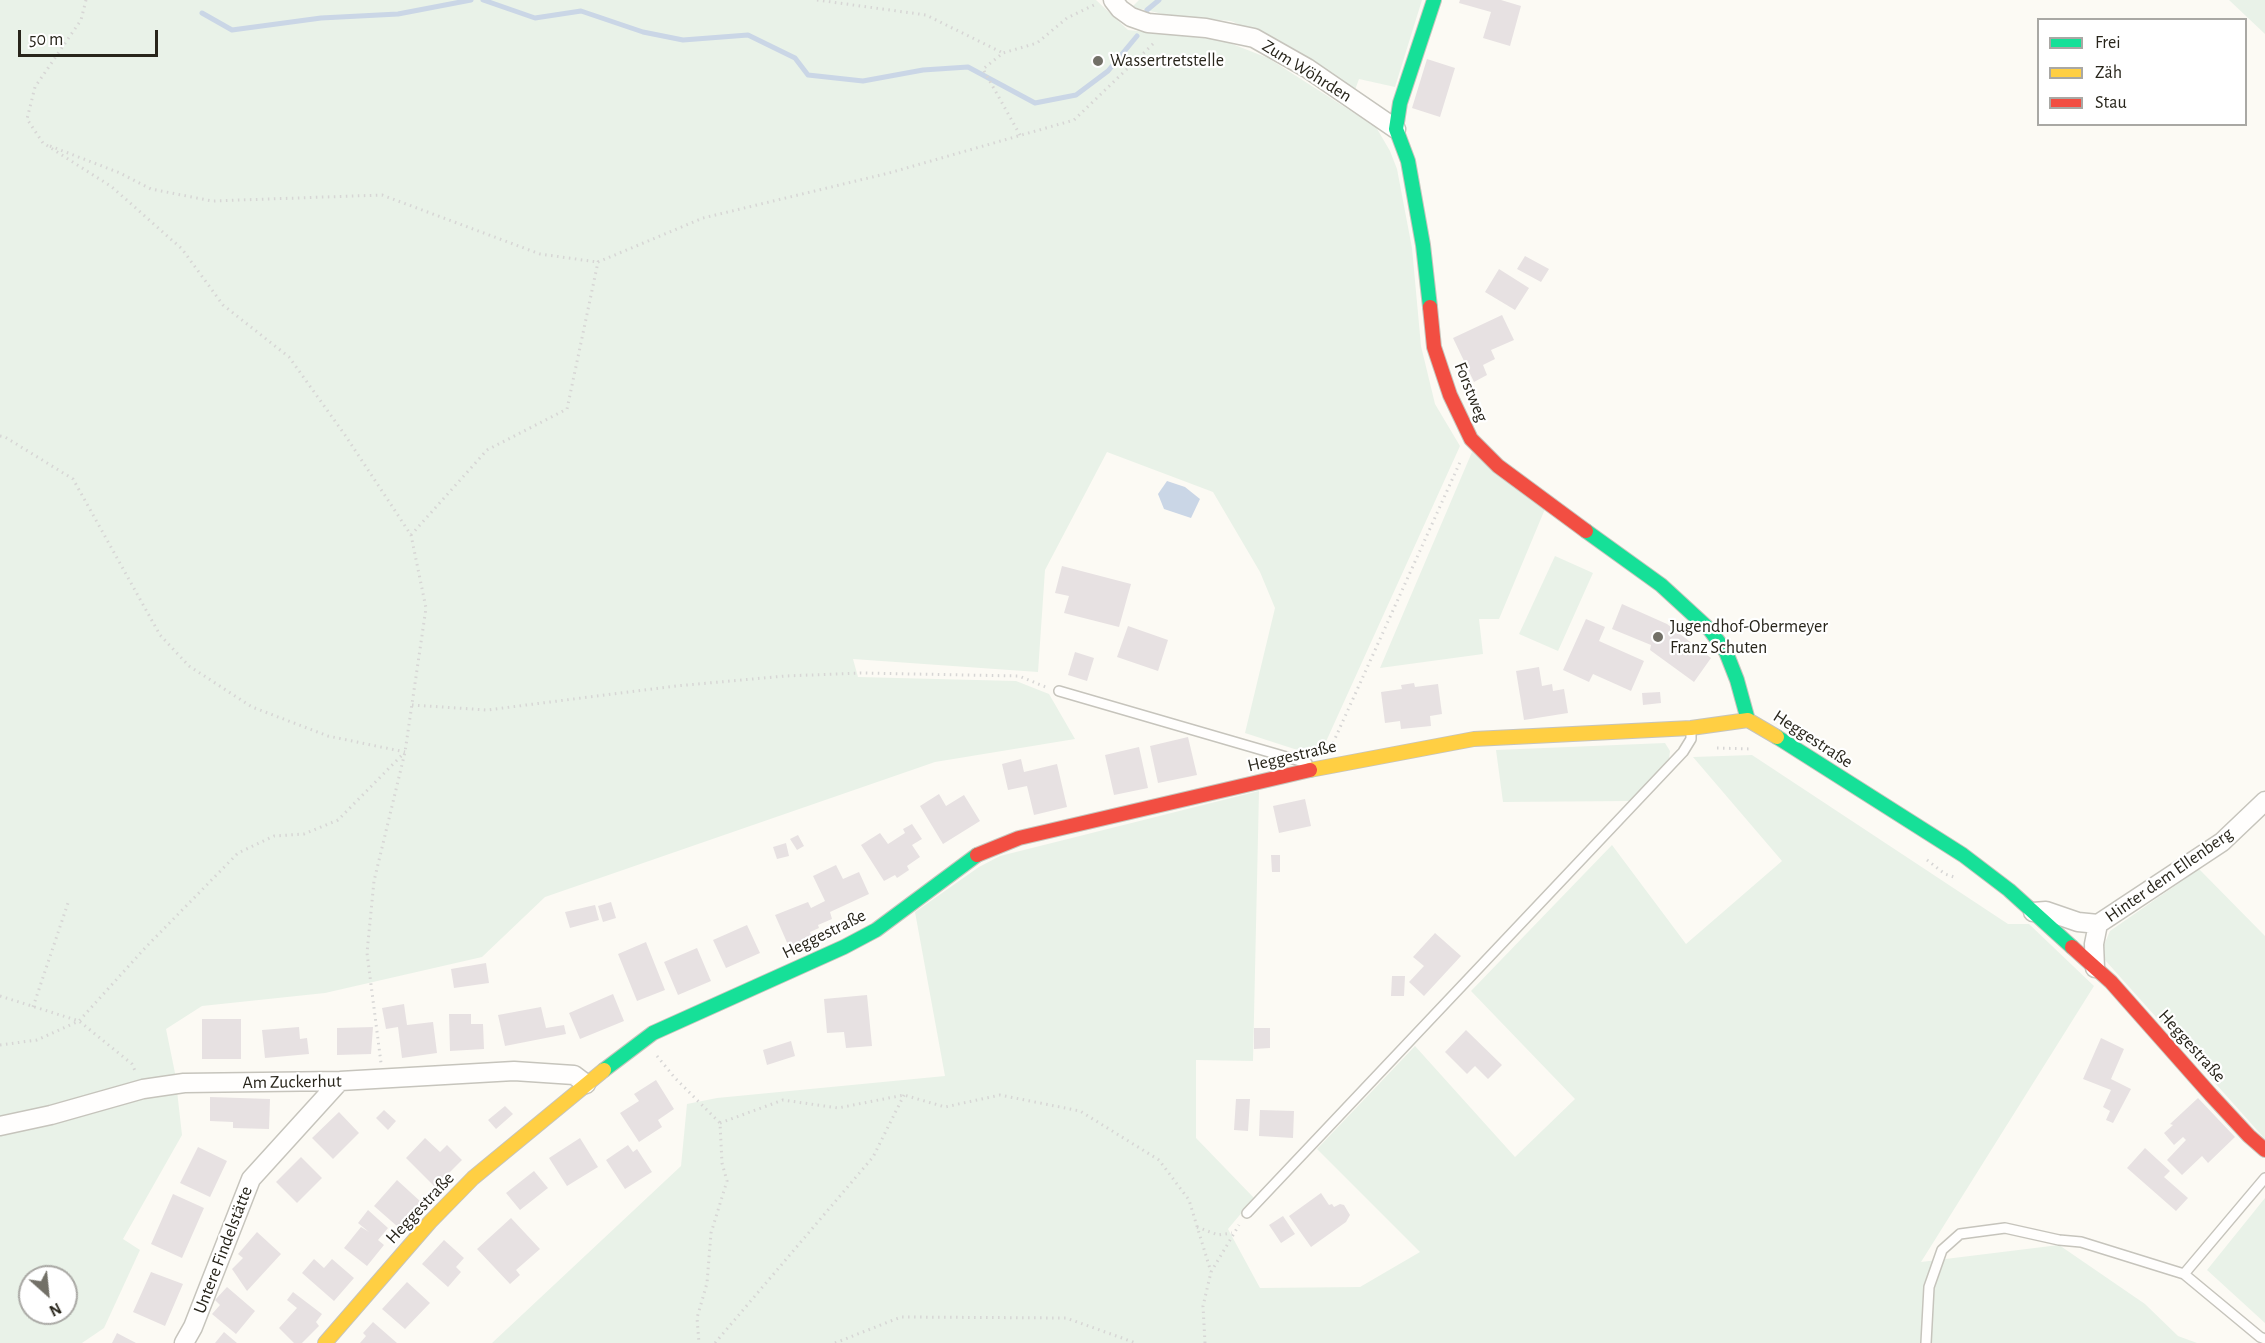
<!DOCTYPE html>
<meta charset="utf-8">
<style>
body{margin:0}
#map{position:relative;width:2265px;height:1343px;overflow:hidden;background:#fcfaf4;font-family:"Alegreya Sans",sans-serif}
canvas{display:block}
.legend{position:absolute;left:2037px;top:18px;width:210px;height:108px;box-sizing:border-box;background:#fff;border:2px solid #a9a8a4;margin:0;padding:8px 10px;list-style:none;font-size:18px;color:#28251b}
.legend li{display:flex;align-items:center;gap:12px;height:30px}
.legend b{width:30px;border:2px solid #a9a8a4}
.north{position:absolute;left:18px;top:1265px;width:60px;height:60px;box-sizing:border-box;background:#fff;border:2px solid #a9a8a4;border-radius:50%;rotate:153deg;font-size:16px;font-weight:700;line-height:24px;text-align:center;color:#28251b}
.north::after{content:'';display:block;margin:auto;width:21px;height:27px;background:#727067;clip-path:polygon(50% 0,100% 100%,50% 72%,0 100%)}
.scale{position:absolute;left:18px;top:30px;width:140px;height:27px;box-sizing:border-box;border:3px solid #28251b;border-top:0;padding-left:8px;font-size:18px;line-height:21px;white-space:nowrap;color:#28251b;-webkit-text-stroke:4px #fff;paint-order:stroke}
</style>
<div id="map">
<canvas width="2265" height="1343"></canvas>
<ul class="legend">
<li><b style="height:8px;background:#16e098"></b>Frei</li>
<li><b style="height:8px;background:#ffcf43"></b>Zäh</li>
<li><b style="height:8px;background:#f24e42"></b>Stau</li>
</ul>
<div class="north">N</div>
<div class="scale">50 m</div>
</div>
<script>
const ctx = document.querySelector('canvas').getContext('2d');
ctx.lineJoin = 'round';
function fillPath(path, color) {
  ctx.fillStyle = color;
  ctx.fill(path, 'evenodd');
}
function shape(rows) {
  const path = new Path2D();
  for (const r of rows) {
    path.moveTo(r[0], r[1]);
    for (let i = 2; i < r.length; i += 2) path.lineTo(r[i], r[i + 1]);
  }
  return path;
}
function strokePath(path, color, width, dash) {
  ctx.strokeStyle = color;
  ctx.lineWidth = width;
  ctx.lineCap = dash ? 'butt' : 'round';
  ctx.setLineDash(dash || []);
  ctx.stroke(path);
}
function label(font, color, halo, rows, align = 'center') {
  ctx.font = font + ' "Alegreya Sans",sans-serif';
  ctx.lineWidth = 4.5;
  ctx.setLineDash([]);
  ctx.textBaseline = 'middle';
  ctx.strokeStyle = halo;
  ctx.fillStyle = color;
  for (const [text, x, y, turn = 0] of rows) {
    ctx.save();
    ctx.translate(x, y);
    ctx.rotate((+turn || 0) * Math.PI / 180);
    ctx.textAlign = isNaN(turn) ? turn : align;
    if (halo) ctx.strokeText(text, 0, 0);
    ctx.fillText(text, 0, 0);
    ctx.restore();
  }
}
fillPath(shape([
 [0,0,1096,0,1128,30,1222,40,1268,58,1376,127,1390,151,1397,169,1412,248,1421,346,1435,404,1460,446,1319,757,1245,733,1275,608,1260,572,1213,492,1107,452,1045,570,1038,672,853,659,858,677,1016,681,1049,694,1075,739,935,762,545,897,482,957,325,993,202,1006,166,1029,175,1073,182,1135,123,1239,140,1250,104,1328,82,1343,0,1343],
 [30,1277,66,1277,66,1313,30,1313],
 [1139,0,1422,0,1395,87,1359,79,1355,90,1279,42,1231,21,1172,16,1132,7],
 [2229,0,2265,0,2265,34],
 [1472,452,1545,509,1499,619,1479,619,1483,654,1380,668],
 [1555,556,1593,573,1558,651,1519,634],
 [1665,743,1670,751,1669,759,1630,801,1503,802,1496,750],
 [1752,755,2008,924,2029,924,2094,986,1921,1262,2059,1245,2145,1304,2178,1336,2197,1343,492,1343,681,1166,687,1104,717,1098,945,1076,915,912,979,867,1000,856,1259,791,1253,1061,1196,1060,1196,1138,1254,1198,1228,1229,1260,1288,1360,1287,1420,1252,1317,1149,1415,1046,1515,1157,1575,1099,1471,991,1612,845,1686,944,1782,861,1693,757],
 [2199,869,2265,936,2265,1139,2105,960,2104,945,2110,931],
 [2265,1198,2265,1323,2207,1270]
]), '#e9f2e8');
fillPath(shape([
 [1167,481,1185,487,1200,499,1191,518,1164,509,1158,494]
]), '#cad6e6');
strokePath(shape([
 [483,0,535,18,581,11,643,32,683,40,748,35,795,58,808,75,863,81,923,70,968,67,1035,103,1076,95,1108,71,1137,36],
 [1147,10,1159,0],
 [202,13,232,30,321,18,398,14,471,0]
]), '#cad6e6', 5);
fillPath(shape([
 [1460,0,1501,0,1521,6,1510,46,1483,38,1491,12,1459,3],
 [1427,59,1455,68,1440,117,1412,108],
 [1525,256,1549,269,1541,282,1517,269],
 [1499,269,1529,288,1515,310,1485,292],
 [1502,315,1514,340,1491,350,1495,359,1483,365,1487,375,1474,382,1453,338],
 [1062,566,1131,584,1119,627,1064,613,1069,596,1055,593],
 [1622,604,1667,624,1711,658,1694,682,1650,650,1651,645,1612,629],
 [1586,619,1605,627,1599,641,1644,661,1631,691,1593,674,1589,682,1563,670],
 [1128,626,1168,640,1158,671,1117,657],
 [1075,652,1094,658,1087,681,1068,675],
 [1539,667,1542,686,1552,684,1553,691,1564,689,1568,713,1524,720,1516,671],
 [1414,683,1415,687,1438,684,1442,714,1430,716,1431,726,1401,729,1400,721,1385,723,1381,692,1402,689,1401,685],
 [1660,692,1661,703,1643,705,1642,693],
 [1188,737,1197,775,1158,783,1150,746],
 [1139,747,1148,788,1114,795,1105,755],
 [1021,759,1024,772,1057,764,1067,807,1034,815,1027,786,1008,790,1002,764],
 [939,794,946,806,964,795,980,821,943,844,920,806],
 [1305,799,1311,826,1279,833,1273,806],
 [912,824,922,839,912,845,920,857,907,866,909,870,897,878,895,875,884,881,861,845,880,833,888,844,905,833,903,829],
 [798,835,804,846,797,850,790,839],
 [786,843,789,856,777,859,773,847],
 [1271,855,1280,855,1280,872,1272,872],
 [836,865,843,879,859,872,869,894,830,912,832,919,818,925,819,928,810,932,812,937,789,947,775,915,808,902,811,908,825,901,813,876],
 [611,902,616,918,603,922,598,906],
 [595,905,599,920,570,928,565,912],
 [747,925,760,953,726,968,713,940],
 [1435,933,1461,956,1424,996,1409,982,1424,966,1413,957],
 [646,942,665,990,637,1001,618,954],
 [697,948,711,981,678,995,664,962],
 [486,963,489,983,454,988,451,969],
 [1392,976,1405,976,1404,996,1391,996],
 [613,994,624,1021,580,1039,569,1013],
 [867,995,872,1046,846,1048,844,1032,827,1033,824,999],
 [404,1004,407,1025,433,1022,437,1053,402,1058,398,1027,386,1029,382,1008],
 [541,1007,546,1028,564,1025,566,1034,505,1046,498,1015],
 [449,1014,471,1014,471,1024,483,1024,484,1049,450,1051],
 [202,1019,241,1019,241,1059,202,1059],
 [299,1027,300,1039,307,1038,309,1054,265,1058,262,1030],
 [373,1027,371,1054,337,1055,337,1028],
 [1254,1028,1270,1028,1270,1048,1254,1049],
 [1466,1030,1502,1065,1488,1079,1475,1066,1467,1074,1445,1052],
 [2101,1038,2124,1049,2111,1079,2131,1089,2113,1123,2106,1120,2110,1111,2103,1107,2111,1090,2083,1079],
 [791,1041,795,1056,767,1065,763,1050],
 [656,1080,674,1109,658,1120,662,1127,639,1142,620,1113,639,1101,634,1094],
 [210,1097,270,1099,269,1129,233,1128,233,1122,210,1121],
 [2198,1098,2235,1137,2208,1163,2202,1156,2182,1175,2167,1160,2186,1140,2183,1137,2174,1145,2164,1133,2173,1125,2170,1124],
 [1236,1099,1250,1099,1248,1131,1234,1130],
 [505,1106,513,1114,496,1129,488,1120],
 [384,1110,396,1121,388,1130,376,1118],
 [1260,1110,1294,1111,1293,1138,1259,1136],
 [339,1112,359,1133,333,1159,312,1138],
 [425,1138,440,1152,447,1145,462,1160,435,1187,406,1158],
 [580,1138,598,1167,567,1186,549,1158],
 [628,1145,633,1152,637,1149,652,1172,625,1189,606,1160],
 [198,1147,227,1161,210,1197,180,1183],
 [2145,1148,2170,1171,2164,1177,2188,1198,2176,1211,2127,1168],
 [301,1157,322,1178,297,1203,276,1182],
 [534,1171,548,1188,520,1210,506,1193],
 [397,1180,421,1202,398,1227,374,1206],
 [1321,1193,1329,1205,1332,1204,1334,1207,1340,1204,1344,1205,1350,1215,1346,1222,1311,1247,1289,1216],
 [173,1194,204,1208,182,1258,151,1244],
 [368,1210,388,1228,378,1240,384,1245,367,1266,344,1248,361,1227,369,1232,358,1223],
 [1283,1216,1295,1234,1281,1243,1269,1225],
 [511,1218,540,1249,516,1270,520,1275,510,1284,477,1249],
 [257,1232,281,1254,247,1291,232,1269,243,1258,238,1254],
 [444,1240,464,1258,456,1267,461,1272,448,1287,422,1264],
 [314,1259,324,1268,332,1259,354,1278,334,1301,302,1273],
 [151,1272,183,1284,165,1326,133,1312],
 [407,1282,430,1303,405,1329,382,1309],
 [227,1287,255,1311,236,1334,212,1314,220,1305,215,1300],
 [293,1292,322,1314,316,1322,319,1326,302,1343,294,1343,279,1328,297,1308,287,1300],
 [373,1322,397,1343,360,1343,366,1336,363,1333],
 [224,1332,237,1343,215,1343],
 [117,1333,136,1343,112,1343]
]), '#e7e1e2');
const lane = shape([
 [1059,691,1307,763],
 [1247,1213,1683,752,1691,739,1691,730],
 [2184,1274,2265,1178],
 [1926,1343,1929,1287,1942,1250,1960,1234,2005,1228,2059,1240,2081,1242,2184,1274,2260,1337,2265,1339]
]);
const street = shape([
 [1113,0,1120,9,1131,17,1148,23,1206,28,1254,38,1307,68,1396,129],
 [2033,912,2046,911,2078,922,2098,924,2222,842,2265,801],
 [2095,968,2094,944,2098,924],
 [0,1126,51,1115,143,1089,184,1083,340,1081,514,1071,574,1075,586,1084],
 [184,1343,193,1327,251,1179,340,1081]
]);
const fast = shape([
 [1430,307,1423,245,1408,161,1396,129,1400,103,1434,0],
 [1586,531,1661,585,1710,630,1726,652,1737,680,1748,720],
 [1777,737,1963,855,2009,890,2072,947],
 [604,1070,653,1033,844,947,876,930,977,855]
]);
const slow = shape([
 [1310,770,1474,739,1691,728,1748,720,1777,737],
 [325,1343,430,1222,473,1178,604,1070]
]);
const jam = shape([
 [1430,307,1434,347,1450,395,1471,439,1498,466,1586,531],
 [977,855,1019,838,1310,770],
 [2072,947,2111,982,2211,1095,2249,1136,2265,1150]
]);
strokePath(lane, '#c6c4bc', 12);
strokePath(street, '#c6c4bc', 21);
strokePath(fast, '#c6c4bc', 16);
strokePath(slow, '#c6c4bc', 16);
strokePath(jam, '#c6c4bc', 16);
strokePath(shape([
 [86,0,81,20,35,87,27,119,43,143,112,187,182,249,223,305,289,357,345,435,411,535,426,608,405,752,374,881,367,953,381,1063],
 [817,0,926,15,1003,53],
 [1020,135,983,69,1003,53,1037,43,1067,18,1096,4],
 [50,146,120,173,151,189,212,201,382,195,540,254,597,262],
 [0,436,5,437,73,479,160,635,189,666,252,707,328,736,405,752],
 [411,535,487,450,567,409,598,262,703,218,889,173,1074,120,1155,42],
 [412,705,487,710,676,686,785,676,861,673,1019,676,1048,688],
 [1333,743,1461,460],
 [1717,748,1752,749],
 [1927,860,1945,874,1954,877],
 [0,996,79,1021,132,1064,136,1073],
 [33,1007,68,903],
 [0,1045,37,1040,79,1021,145,948,238,853,274,836,304,834,338,820,404,753],
 [657,1056,675,1078,720,1123,722,1163,727,1181,711,1233,707,1283,697,1318,699,1343],
 [720,1123,783,1100,838,1108,904,1095,945,1107,1000,1095,1080,1111,1159,1160,1189,1200,1211,1272],
 [1197,1227,1218,1235,1232,1233],
 [715,1343,873,1157,904,1095],
 [835,1343,901,1317,1066,1318,1136,1343],
 [1205,1343,1203,1306,1211,1272,1239,1225]
]), '#d7d6d5', 3, [1.5, 4.5]);
strokePath(lane, '#fffefd', 9);
strokePath(street, '#fffefd', 18);
strokePath(fast, '#16e098', 14);
strokePath(slow, '#ffcf43', 14);
strokePath(jam, '#f24e42', 14);
for (const [x, y, r, color] of [
 [1098,61,6,"#727067"],
 [1658,637,6,"#727067"]
]) {
  const dot = new Path2D();
  dot.arc(x, y, r, 0, 2 * Math.PI);
  ctx.fillStyle = color;
  ctx.fill(dot);
  strokePath(dot, '#fff', 2);
}
label('18px', '#28251b', '#fff', [
 ["Wassertretstelle",1110,61],
 ["Jugendhof-Obermeyer",1670,627],
 ["Franz Schuten",1670,648]
], 'left');
label('18px', '#28251b', '#fff', [
 ["Zum Wöhrden",1307,71,32],
 ["Forstweg",1471,392,68],
 ["Heggestraße",1813,739,33],
 ["Heggestraße",1292,756,-13],
 ["Hinter dem Ellenberg",2169,875,-35],
 ["Heggestraße",824,934,-26],
 ["Heggestraße",2192,1046,48],
 ["Am Zuckerhut",292,1082,-1],
 ["Heggestraße",420,1208,-47],
 ["Untere Findelstätte",223,1250,-69]
]);
</script>
